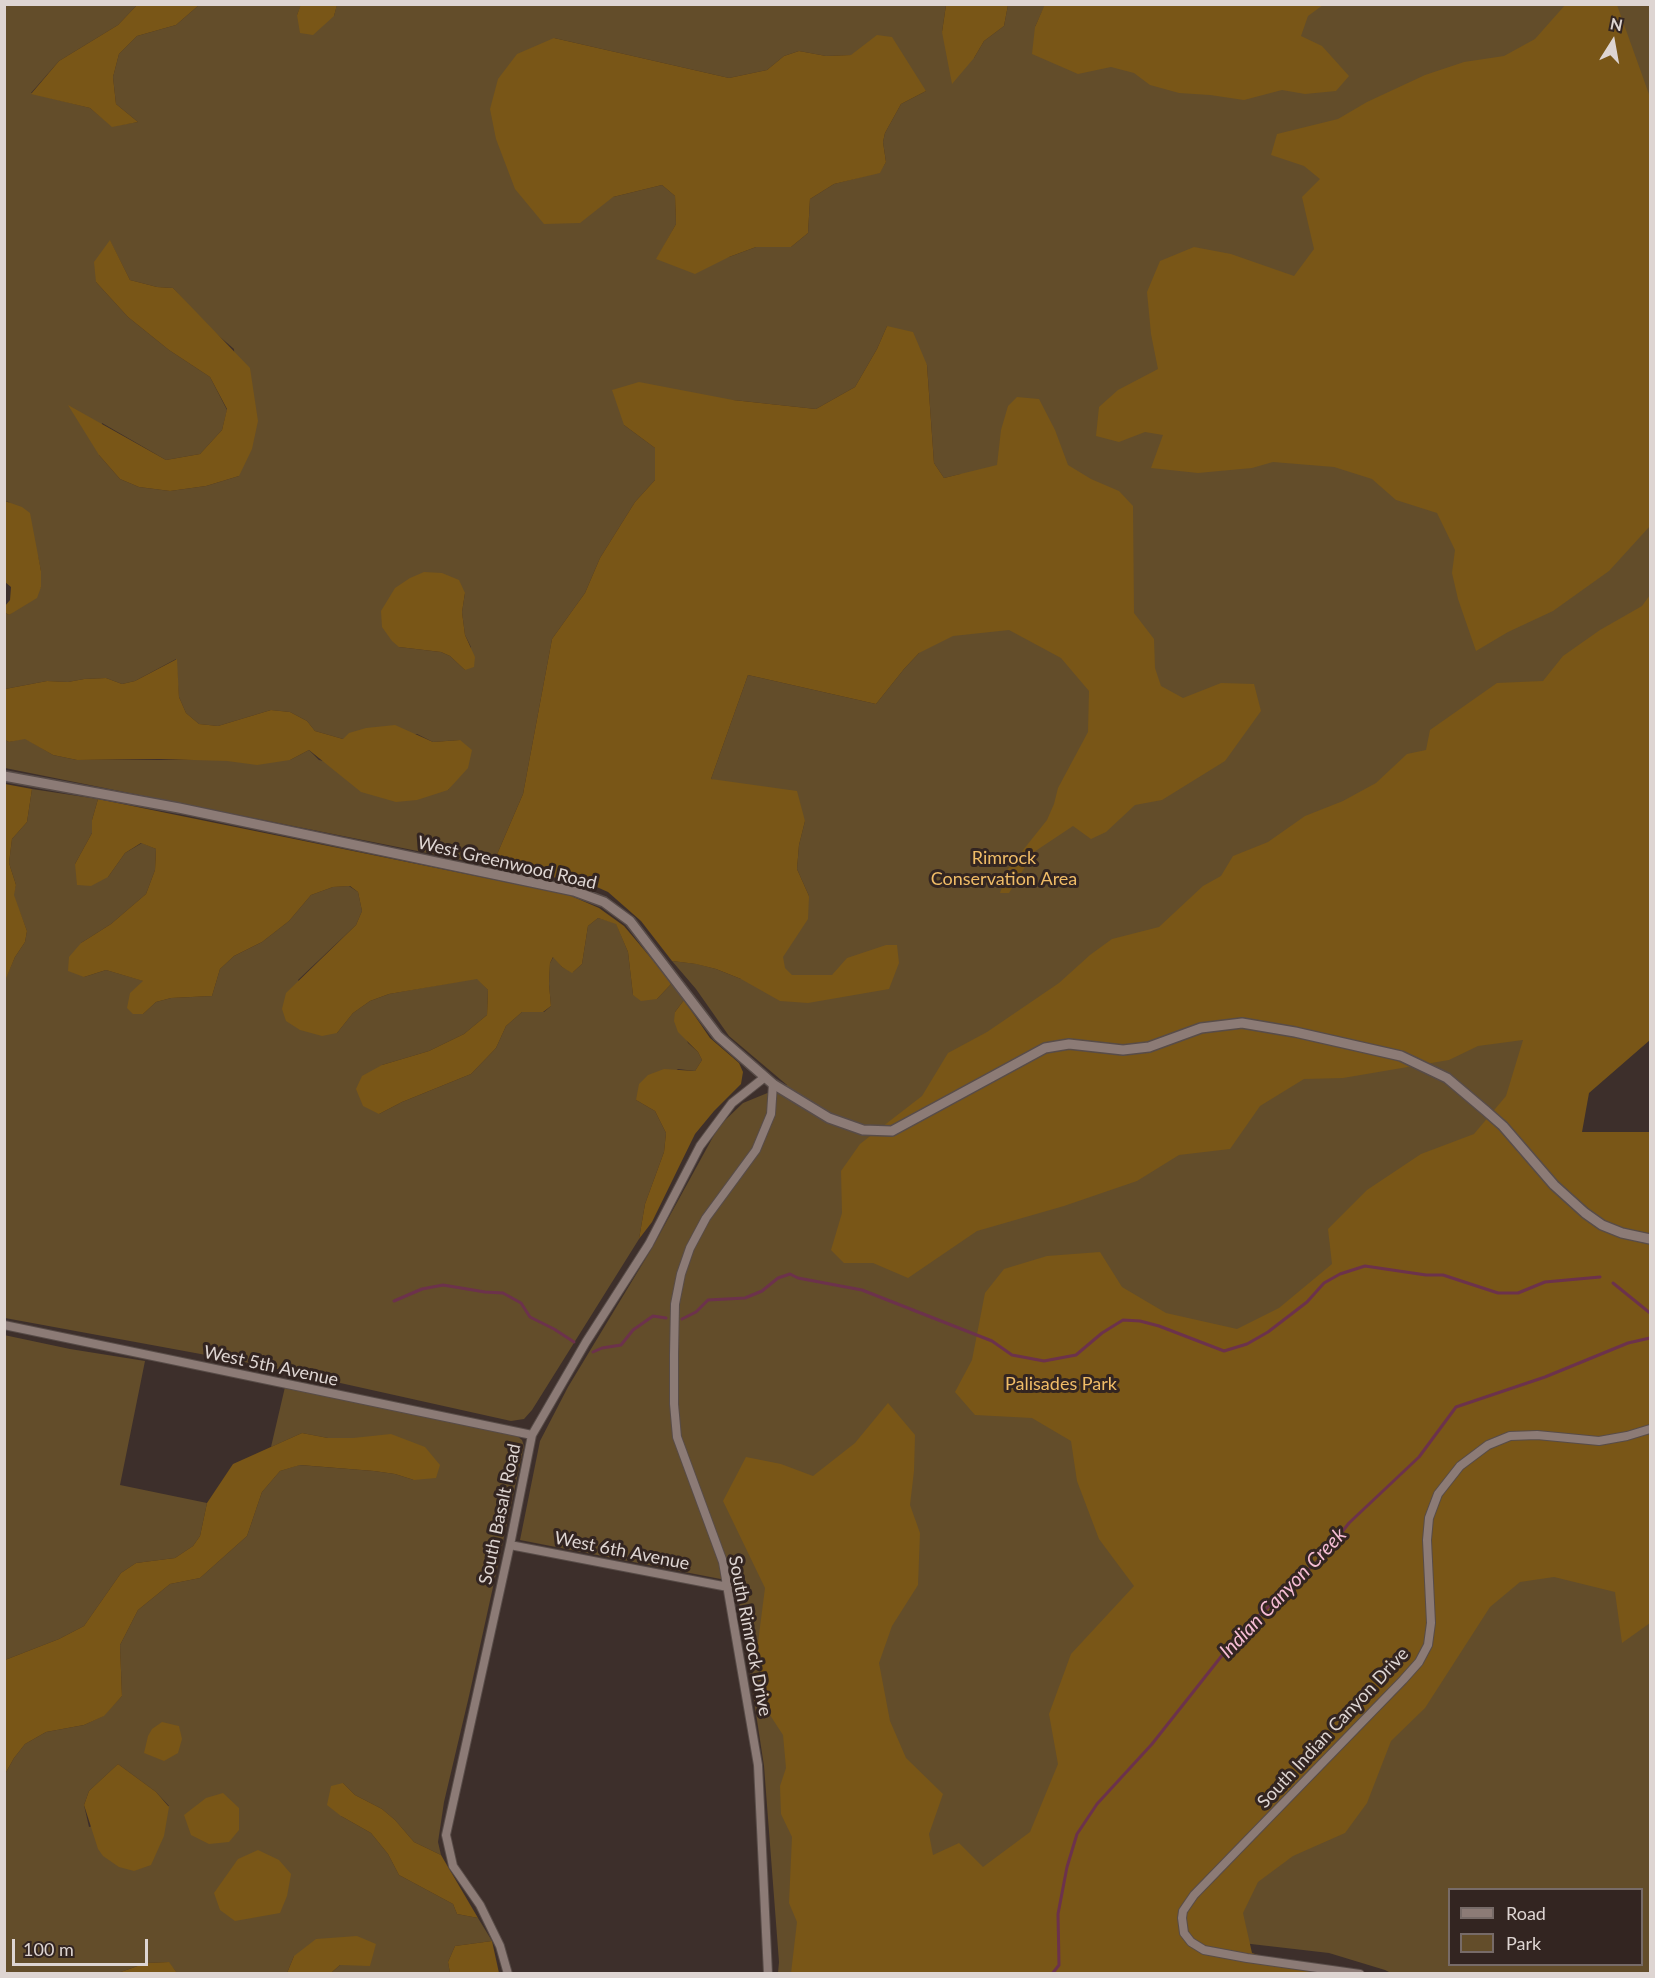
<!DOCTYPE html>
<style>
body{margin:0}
#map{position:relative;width:1655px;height:1978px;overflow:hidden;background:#3d2f2b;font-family:Lato,sans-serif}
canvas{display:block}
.frame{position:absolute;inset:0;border:6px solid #ded5d2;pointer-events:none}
.legend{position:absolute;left:1448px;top:1888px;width:195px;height:78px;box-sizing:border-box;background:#332521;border:2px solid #776b68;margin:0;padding:8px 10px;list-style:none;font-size:18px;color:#ded5d2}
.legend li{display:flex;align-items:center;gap:12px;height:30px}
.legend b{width:30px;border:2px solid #776b68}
.north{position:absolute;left:1583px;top:12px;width:60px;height:60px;-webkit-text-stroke:4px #332521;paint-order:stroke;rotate:11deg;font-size:16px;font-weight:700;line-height:24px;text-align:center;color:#ded5d2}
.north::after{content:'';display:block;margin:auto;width:21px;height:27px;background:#ded5d2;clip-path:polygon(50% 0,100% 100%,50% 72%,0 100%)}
.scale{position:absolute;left:12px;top:1939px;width:136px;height:27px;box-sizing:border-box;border:3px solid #ded5d2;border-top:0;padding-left:8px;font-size:18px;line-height:21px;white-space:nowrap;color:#ded5d2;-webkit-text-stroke:4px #332521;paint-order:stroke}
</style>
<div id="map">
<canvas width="1655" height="1978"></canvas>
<div class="frame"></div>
<ul class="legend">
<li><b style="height:8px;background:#8c7b76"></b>Road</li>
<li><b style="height:16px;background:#634d2a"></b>Park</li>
</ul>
<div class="north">N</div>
<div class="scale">100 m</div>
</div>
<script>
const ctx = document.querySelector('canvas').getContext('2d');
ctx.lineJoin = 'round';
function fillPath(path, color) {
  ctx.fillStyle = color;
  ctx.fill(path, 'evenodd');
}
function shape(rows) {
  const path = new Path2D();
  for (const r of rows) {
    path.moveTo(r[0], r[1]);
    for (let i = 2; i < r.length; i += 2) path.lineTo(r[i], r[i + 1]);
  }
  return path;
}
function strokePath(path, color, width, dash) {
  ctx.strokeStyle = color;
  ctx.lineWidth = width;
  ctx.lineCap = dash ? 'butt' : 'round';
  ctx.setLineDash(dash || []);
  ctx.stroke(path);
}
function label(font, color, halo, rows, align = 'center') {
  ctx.font = font + ' Lato,sans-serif';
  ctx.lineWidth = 6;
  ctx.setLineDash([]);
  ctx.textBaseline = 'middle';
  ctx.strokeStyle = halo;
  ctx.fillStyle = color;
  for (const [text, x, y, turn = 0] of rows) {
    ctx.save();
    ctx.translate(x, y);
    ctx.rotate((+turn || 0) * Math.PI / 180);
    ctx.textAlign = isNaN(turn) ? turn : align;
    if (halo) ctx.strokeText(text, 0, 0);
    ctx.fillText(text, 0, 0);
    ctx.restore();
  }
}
fillPath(shape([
 [337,4,946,5,942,32,974,58,984,41,1004,26,1008,5,1045,5,1035,27,1054,5,1650,5,1650,837,1527,1131,1176,1940,1307,1973,778,1973,779,1962,764,1766,736,1582,520,1540,540,1441,568,1387,652,1248,719,1126,743,1103,787,1085,729,1036,696,989,672,961,697,964,716,969,741,979,809,896,797,869,799,845,805,821,711,779,748,675,876,704,904,669,919,653,961,474,944,478,934,463,927,365,887,326,877,349,855,387,816,409,733,400,624,425,655,448,655,480,635,502,600,558,585,593,552,639,523,794,492,866,5,768,5,740,9,742,25,738,53,755,77,760,290,760,309,750,319,760,448,790,456,779,460,740,433,742,417,734,343,739,315,731,307,721,290,712,271,710,218,726,199,724,186,713,179,697,176,659,135,681,122,684,106,678,84,679,68,682,47,681,5,689,4,612,9,615,41,587,41,571,38,557,9,502,5,501,5,5,137,5,118,25,59,61,31,93,90,108,112,126,138,122,116,104,113,77,119,54,137,36,176,25,199,5,301,5,297,15,334,16],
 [554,38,729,78,767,70,784,56,799,51,826,56,851,55,926,91,901,104,885,133,883,142,886,162,880,172,834,184,810,199,808,233,791,247,756,247,729,257,657,259,676,224,675,196,662,185,613,197],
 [110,241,130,280,157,287,173,288,205,324,234,349,239,476,206,486,170,491,139,487,120,479,99,455,102,423,166,460,200,454,222,430,227,410,210,377,169,350,128,317,96,282],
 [465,593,462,612,465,635,471,647,465,670,450,656,441,652,399,647],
 [32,789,98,799,92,820,92,833,75,864,108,877,125,853,142,843,156,849,155,870,146,894,111,924,81,943,84,977,106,970,144,981,143,1014,156,1002,171,998,212,996,220,969,234,956,262,942,289,921,311,895,333,887,349,886,358,892,362,911,356,925,298,980,337,1033,353,1013,370,1001,389,994,477,978,488,990,487,1015,464,1034,429,1051,382,1065,379,1114,402,1102,471,1074,496,1048,506,1026,522,1012,544,1012,551,1006,549,984,550,963,554,956,562,967,573,972,582,964,588,926,598,918,616,923,628,952,633,995,657,999,672,983,684,1000,675,1012,688,1043,698,1052,702,1060,695,1071,678,1069,636,1100,655,1111,666,1133,664,1152,645,1204,639,1239,532,1410,524,1419,511,1421,255,1364,5,1318,4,982,15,957,25,942,27,931,13,895,16,885,9,863,12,839,27,822],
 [4,1335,70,1349,145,1361,120,1485,207,1503,200,1536,193,1546,175,1558,136,1563,121,1573,84,1626,59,1639,5,1660],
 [285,1387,517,1436,522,1440,524,1446,469,1696,444,1802,438,1842,441,1855,414,1842,395,1820,382,1809,355,1795,343,1783,341,1816,371,1833,388,1854,399,1875,453,1904,457,1914,478,1918,492,1941,455,1946,448,1962,450,1973,331,1973,340,1965,294,1956,287,1973,177,1973,168,1962,146,1963,118,1973,5,1974,5,1774,14,1758,25,1744,46,1732,84,1725,103,1716,122,1696,120,1645,138,1610,170,1584,200,1578,247,1536,262,1492,280,1471,299,1465,374,1471,395,1474,414,1480,353,1438,328,1438,302,1433,271,1447],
 [118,1764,156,1792,169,1806,89,1827,84,1805,89,1791],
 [1650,1434,1650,1973,1391,1973,1385,1970,1329,1953,1225,1941,1197,1935,1417,1668],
 [1450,1890,1642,1890,1642,1964,1450,1964]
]), '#634d2a');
fillPath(shape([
 [301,4,337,4,337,5,334,16,313,35,300,33,297,15],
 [1045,4,1323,5,1308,16,1301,36,1322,46,1349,76,1336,91,1305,94,1282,90,1244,100,1210,95,1179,93,1150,85,1134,73,1111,67,1078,74,1032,54,1035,27],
 [1566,4,1617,5,1650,97,1650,526,1609,571,1553,611,1508,632,1476,651,1458,599,1452,573,1455,550,1437,513,1396,500,1372,479,1334,467,1273,462,1252,468,1198,473,1151,468,1163,435,1145,432,1119,442,1096,436,1099,407,1118,390,1158,369,1151,334,1147,292,1160,261,1194,247,1231,254,1294,276,1314,249,1302,197,1320,179,1304,166,1271,155,1277,134,1338,119,1367,102,1425,75,1464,62,1504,56,1535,39],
 [137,5,199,5,176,25,137,36,119,54,113,77,116,104,138,122,112,127,90,108,31,94,59,61,118,25],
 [946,5,1008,5,1004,26,984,41,974,58,952,84,942,32],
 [877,35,892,37,926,91,901,104,885,133,883,142,886,162,880,173,834,184,810,199,808,233,791,247,756,247,729,257,695,274,656,259,676,224,675,196,662,185,613,197,580,223,544,224,515,189,496,139,490,109,498,79,517,54,554,38,729,78,767,70,784,56,799,51,826,56,851,55],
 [110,240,130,280,157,287,173,288,250,368,258,421,252,449,239,476,206,486,170,491,139,487,120,479,99,455,68,405,166,460,200,454,222,430,227,409,210,377,169,350,128,317,96,282,94,262],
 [887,326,913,332,927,365,934,463,944,478,997,465,1001,430,1008,406,1017,397,1039,399,1055,430,1068,465,1091,479,1119,491,1133,506,1134,613,1154,639,1155,668,1161,686,1183,698,1221,683,1254,684,1261,711,1225,761,1162,800,1135,805,1106,832,1091,839,1073,826,1034,852,1009,893,1000,893,1008,869,1047,820,1054,804,1058,788,1088,732,1089,691,1061,658,1009,630,953,636,919,653,904,669,876,704,748,675,711,779,797,791,805,821,799,845,797,869,809,896,808,919,783,957,785,968,792,975,832,975,847,958,886,945,897,945,899,963,889,989,808,1003,780,1001,741,979,716,969,696,964,672,961,641,921,608,892,590,884,492,866,523,794,552,639,585,593,600,558,635,502,655,480,655,448,624,425,612,390,639,382,733,400,816,409,855,387,877,349],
 [5,501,22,507,30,513,41,571,41,587,37,598,9,615,4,612,5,606,10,600,11,587,5,582],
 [424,572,442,573,459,580,465,593,462,612,465,635,475,657,474,667,465,670,450,656,441,652,399,647,392,641,382,627,381,611,395,588,410,578],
 [1650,595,1650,1040,1589,1093,1582,1132,1650,1132,1650,1623,1622,1643,1615,1592,1554,1577,1520,1582,1490,1607,1425,1708,1391,1741,1367,1803,1345,1833,1293,1856,1258,1882,1243,1913,1252,1953,1315,1973,791,1973,797,1922,789,1903,792,1837,781,1814,780,1786,786,1768,783,1735,768,1712,757,1650,765,1588,723,1501,746,1457,781,1464,813,1476,855,1443,888,1403,915,1435,914,1471,910,1505,920,1533,918,1585,892,1626,879,1663,890,1721,906,1758,943,1794,929,1834,933,1855,959,1843,983,1867,1030,1832,1058,1764,1049,1714,1071,1654,1134,1586,1099,1539,1077,1481,1071,1441,1032,1418,975,1415,955,1392,972,1360,985,1293,1004,1269,1047,1256,1100,1252,1122,1287,1166,1313,1237,1329,1279,1308,1332,1264,1328,1229,1367,1190,1421,1154,1474,1134,1506,1096,1523,1040,1478,1046,1449,1060,1343,1078,1304,1079,1260,1106,1230,1149,1179,1155,1137,1181,1064,1206,977,1231,908,1278,873,1263,844,1263,831,1250,842,1213,841,1171,860,1144,922,1096,948,1053,987,1032,1059,983,1090,955,1112,939,1159,927,1203,886,1221,876,1233,856,1268,842,1305,816,1343,801,1376,783,1407,754,1426,750,1430,730,1497,683,1543,681,1563,656,1600,630,1642,606],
 [177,659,179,697,186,713,199,724,218,726,271,710,290,712,307,721,315,731,343,739,349,733,366,728,395,725,433,742,460,740,472,750,468,768,448,790,417,800,396,802,361,792,309,750,290,760,257,765,227,761,159,759,77,760,53,755,25,739,9,742,5,740,5,689,47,681,68,682,84,679,106,678,122,684,135,681],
 [5,784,32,789,27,822,12,839,9,863,16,885,14,895,27,931,25,942,15,957,5,981],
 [98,799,569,895,599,908,624,926,672,983,657,999,641,1001,633,995,628,952,616,924,598,918,588,926,582,964,572,973,562,967,553,957,550,963,549,984,551,1006,543,1012,522,1012,506,1026,496,1048,471,1074,402,1102,379,1114,363,1106,356,1089,362,1076,382,1065,429,1051,464,1034,487,1015,488,990,477,979,389,994,370,1001,353,1013,337,1033,322,1036,300,1030,286,1021,282,1009,286,993,356,925,362,911,358,892,350,886,333,887,311,895,289,921,262,942,234,956,220,969,212,996,171,998,156,1002,143,1014,133,1014,127,1008,130,993,143,981,106,970,84,977,68,971,69,957,81,943,111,924,146,894,155,870,156,849,141,843,125,853,108,877,91,886,77,885,75,864,92,833,92,820],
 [684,1000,710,1038,739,1063,743,1072,741,1084,714,1111,695,1134,652,1222,639,1239,645,1204,664,1152,666,1133,655,1111,636,1100,639,1084,648,1075,664,1069,695,1071,702,1060,698,1052,678,1032,674,1021,675,1012],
 [302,1433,328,1438,353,1438,391,1434,425,1447,440,1465,436,1478,414,1480,395,1474,374,1471,300,1465,280,1471,262,1492,247,1536,200,1578,170,1584,138,1610,120,1645,122,1696,104,1716,84,1725,46,1732,25,1744,14,1758,5,1774,5,1660,59,1639,84,1626,121,1573,136,1563,175,1558,193,1546,200,1536,207,1503,233,1464],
 [162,1722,179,1726,182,1739,178,1753,164,1761,144,1753,148,1736,152,1729],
 [118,1764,156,1792,169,1807,164,1836,151,1865,134,1871,119,1867,103,1856,98,1849,84,1805,89,1791],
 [343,1783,355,1795,382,1809,395,1820,414,1842,441,1855,478,1918,457,1914,453,1904,399,1875,388,1854,371,1833,341,1816,327,1805,331,1786],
 [223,1793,239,1808,239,1830,229,1842,209,1844,191,1835,184,1815,206,1798],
 [258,1850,279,1860,291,1874,287,1896,280,1913,235,1921,220,1910,214,1893,238,1859],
 [357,1936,376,1944,370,1966,340,1965,331,1973,287,1973,294,1956,316,1939],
 [492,1941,499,1973,450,1973,448,1962,455,1946],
 [169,1962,177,1973,118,1973,146,1963]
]), '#795617');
strokePath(shape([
 [1613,1283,1650,1313],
 [394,1301,422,1289,443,1285,485,1292,503,1293,521,1303,530,1317,554,1329,574,1342],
 [682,1319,696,1312,708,1300,745,1298,762,1291,778,1278,790,1274,798,1278,862,1290,992,1341,1012,1355,1044,1361,1076,1355,1102,1333,1123,1320,1140,1321,1159,1326,1224,1351,1247,1344,1268,1332,1307,1302,1324,1283,1340,1274,1365,1266,1426,1275,1443,1275,1498,1293,1518,1293,1545,1282,1600,1277],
 [593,1352,602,1348,621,1345,633,1330,653,1316,666,1318],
 [1052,1974,1059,1965,1058,1914,1067,1867,1077,1834,1097,1804,1152,1744,1239,1634,1323,1556,1349,1523,1419,1457,1456,1407,1545,1377,1628,1343,1650,1338]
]), '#6c324c', 3);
const minor = shape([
 [4,1325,532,1435],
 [510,1545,728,1587],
 [508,1974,500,1946,480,1905,453,1866,446,1835,510,1545,532,1435,586,1342,649,1244,700,1146,732,1103,765,1077],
 [768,1974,758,1765,723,1562,677,1437,674,1404,674,1354,675,1304,681,1274,690,1248,706,1218,756,1150,771,1114,773,1084],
 [1360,1974,1247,1958,1204,1950,1191,1942,1184,1933,1182,1918,1183,1911,1194,1895,1403,1680,1419,1662,1428,1645,1431,1623,1427,1540,1429,1518,1438,1494,1460,1466,1488,1445,1510,1436,1537,1435,1599,1441,1627,1436,1650,1429]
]);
const tertiary = shape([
 [4,776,179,808,574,891,604,902,630,921,718,1036,773,1084,829,1118,863,1130,892,1131,1045,1048,1069,1044,1123,1050,1149,1047,1201,1028,1242,1023,1295,1032,1401,1056,1447,1078,1486,1111,1503,1126,1554,1185,1585,1213,1602,1225,1622,1233,1650,1239]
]);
strokePath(minor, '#584c48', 10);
strokePath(tertiary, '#584c48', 12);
strokePath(minor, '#8c7b76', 8);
strokePath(tertiary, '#8c7b76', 9);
label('18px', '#f0bc67', '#332521', [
 ["Rimrock",1004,858],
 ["Conservation Area",1004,879],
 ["Palisades Park",1061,1384]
]);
label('18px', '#ded5d2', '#332521', [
 ["West Greenwood Road",507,863,13],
 ["West 5th Avenue",271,1366,12],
 ["South Basalt Road",500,1514,-78],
 ["West 6th Avenue",622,1551,11],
 ["South Rimrock Drive",750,1636,79],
 ["South Indian Canyon Drive",1333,1728,-47]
]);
label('italic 20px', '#f5bcd3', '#332521', [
 ["Indian Canyon Creek",1283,1593,-46]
]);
</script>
